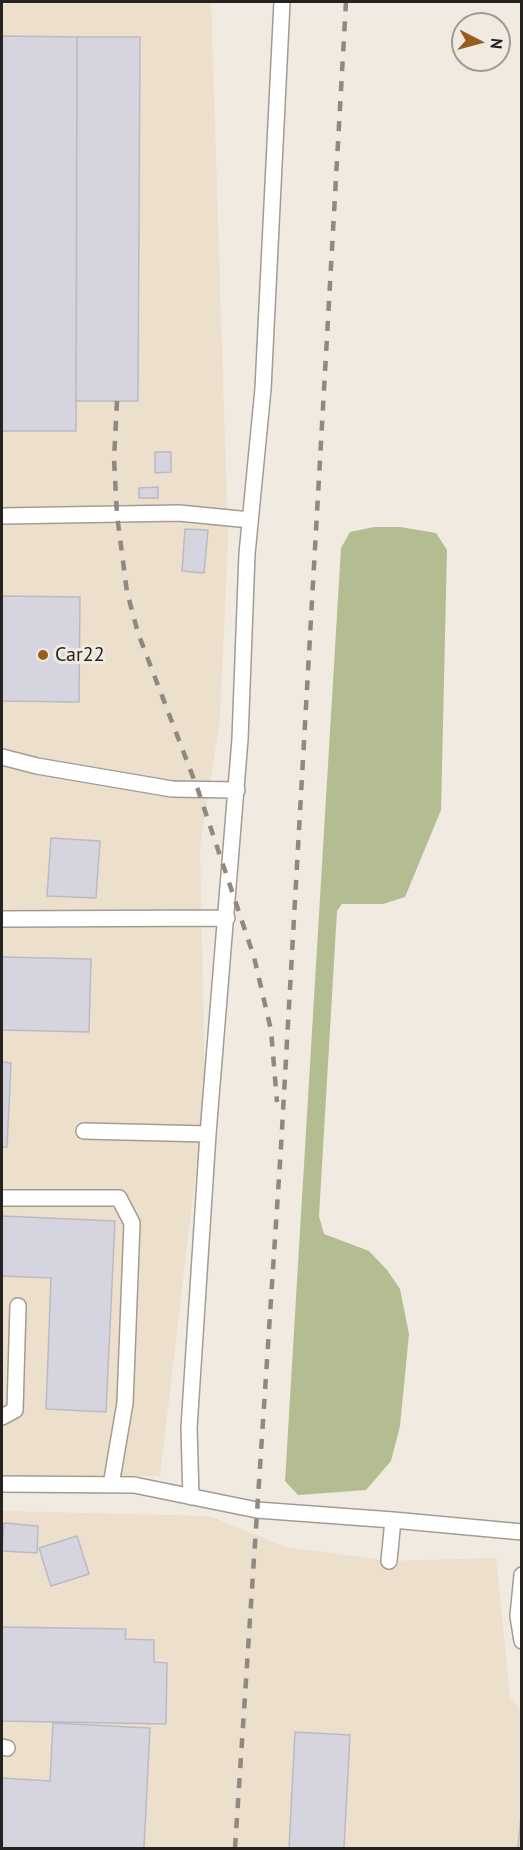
<!DOCTYPE html>
<style>
body{margin:0}
#map{position:relative;width:523px;height:1850px;overflow:hidden;background:#f1eae0;font-family:"PT Sans",sans-serif}
canvas{display:block}
.frame{position:absolute;inset:0;border:3px solid #25231f;pointer-events:none}
.north{position:absolute;left:451px;top:12px;width:60px;height:60px;box-sizing:border-box;background:#f1eae0;border:2px solid #9f9a93;border-radius:50%;rotate:96deg;font-size:16px;font-weight:700;line-height:24px;text-align:center;color:#25231f}
.north::after{content:'';display:block;margin:auto;width:21px;height:27px;background:#985d1e;clip-path:polygon(50% 0,100% 100%,50% 72%,0 100%)}
</style>
<div id="map">
<canvas width="523" height="1850"></canvas>
<div class="frame"></div>
<div class="north">N</div>
</div>
<script>
const ctx = document.querySelector('canvas').getContext('2d');
ctx.lineJoin = 'round';
function fillPath(path, color) {
  ctx.fillStyle = color;
  ctx.fill(path, 'evenodd');
}
function shape(rows) {
  const path = new Path2D();
  for (const r of rows) {
    path.moveTo(r[0], r[1]);
    for (let i = 2; i < r.length; i += 2) path.lineTo(r[i], r[i + 1]);
  }
  return path;
}
function strokePath(path, color, width, dash) {
  ctx.strokeStyle = color;
  ctx.lineWidth = width;
  ctx.lineCap = dash ? 'butt' : 'round';
  ctx.setLineDash(dash || []);
  ctx.stroke(path);
}
function label(font, color, halo, rows, align = 'center') {
  ctx.font = font + ' "PT Sans",sans-serif';
  ctx.lineWidth = 6;
  ctx.setLineDash([]);
  ctx.textBaseline = 'middle';
  ctx.strokeStyle = halo;
  ctx.fillStyle = color;
  for (const [text, x, y, turn = 0] of rows) {
    ctx.save();
    ctx.translate(x, y);
    ctx.rotate((+turn || 0) * Math.PI / 180);
    ctx.textAlign = isNaN(turn) ? turn : align;
    if (halo) ctx.strokeText(text, 0, 0);
    ctx.fillText(text, 0, 0);
    ctx.restore();
  }
}
fillPath(shape([
 [2,2,211,2,228,536,220,719,200,847,205,1093,160,1476,2,1476],
 [2,1511,209,1516,286,1547,389,1561,496,1558,510,1697,521,1711,521,1848,2,1848]
]), '#ecdfcb');
fillPath(shape([
 [374,527,400,527,436,533,447,550,441,810,405,897,383,904,342,904,337,911,319,1216,324,1234,369,1251,387,1270,400,1289,409,1334,400,1426,391,1461,366,1490,298,1495,285,1481,341,548,350,532]
]), '#b3bd91');
const building = shape([
 [2,36,77,37,76,431,2,431,2,36],
 [77,37,140,37,138,401,76,401,77,37],
 [155,452,171,452,171,472,155,473,155,452],
 [158,487,158,498,139,498,139,488,158,487],
 [185,529,208,530,204,573,182,571,185,529],
 [2,596,80,597,79,702,2,701,2,596],
 [51,838,100,841,96,898,47,896,51,838],
 [2,957,91,959,89,1032,2,1030,2,957],
 [2,1062,11,1063,7,1147,2,1147,2,1062],
 [2,1216,115,1221,106,1412,46,1409,51,1278,2,1276,2,1216],
 [4,1523,38,1526,37,1553,2,1551,4,1523],
 [77,1536,89,1574,51,1586,39,1548,77,1536],
 [2,1627,126,1629,125,1639,154,1640,154,1662,167,1663,166,1724,2,1721,2,1627],
 [53,1723,150,1728,144,1848,2,1848,2,1778,50,1781,53,1723],
 [295,1732,350,1735,344,1848,289,1848,295,1732],
 [522,1804,522,1848,518,1848,522,1804]
]);
fillPath(building, '#d6d5df');
strokePath(building, '#bbbac4', 1.5);
const lane = shape([
 [2,516,179,513,250,520],
 [2,757,37,766,172,789,237,790],
 [2,919,227,918],
 [84,1131,208,1134],
 [2,1198,119,1198,132,1223,125,1403,111,1485],
 [2,1417,15,1410,18,1306],
 [2,1484,134,1485,257,1510,393,1520,389,1561],
 [191,1497,189,1428,208,1134,240,739,247,554,263,389,282,2],
 [393,1520,522,1532],
 [522,1575,518,1616,522,1641],
 [2,1747,7,1748]
]);
strokePath(lane, '#a39c93', 18);
strokePath(lane, '#fff', 15);
strokePath(shape([
 [117,401,114,459,117,515,127,592,138,633,198,790,254,957,271,1030,277,1102],
 [235,1848,281,1147,346,2]
]), '#8e8982', 4.5, [10, 10]);
for (const [x, y, r, color] of [
 [43,655,6,"#985d1e"]
]) {
  const dot = new Path2D();
  dot.arc(x, y, r, 0, 2 * Math.PI);
  ctx.fillStyle = color;
  ctx.fill(dot);
  strokePath(dot, '#f1eae0', 2);
}
label('20px', '#25231f', '#f1eae0', [
 ["Car22",55,655]
], 'left');
</script>
